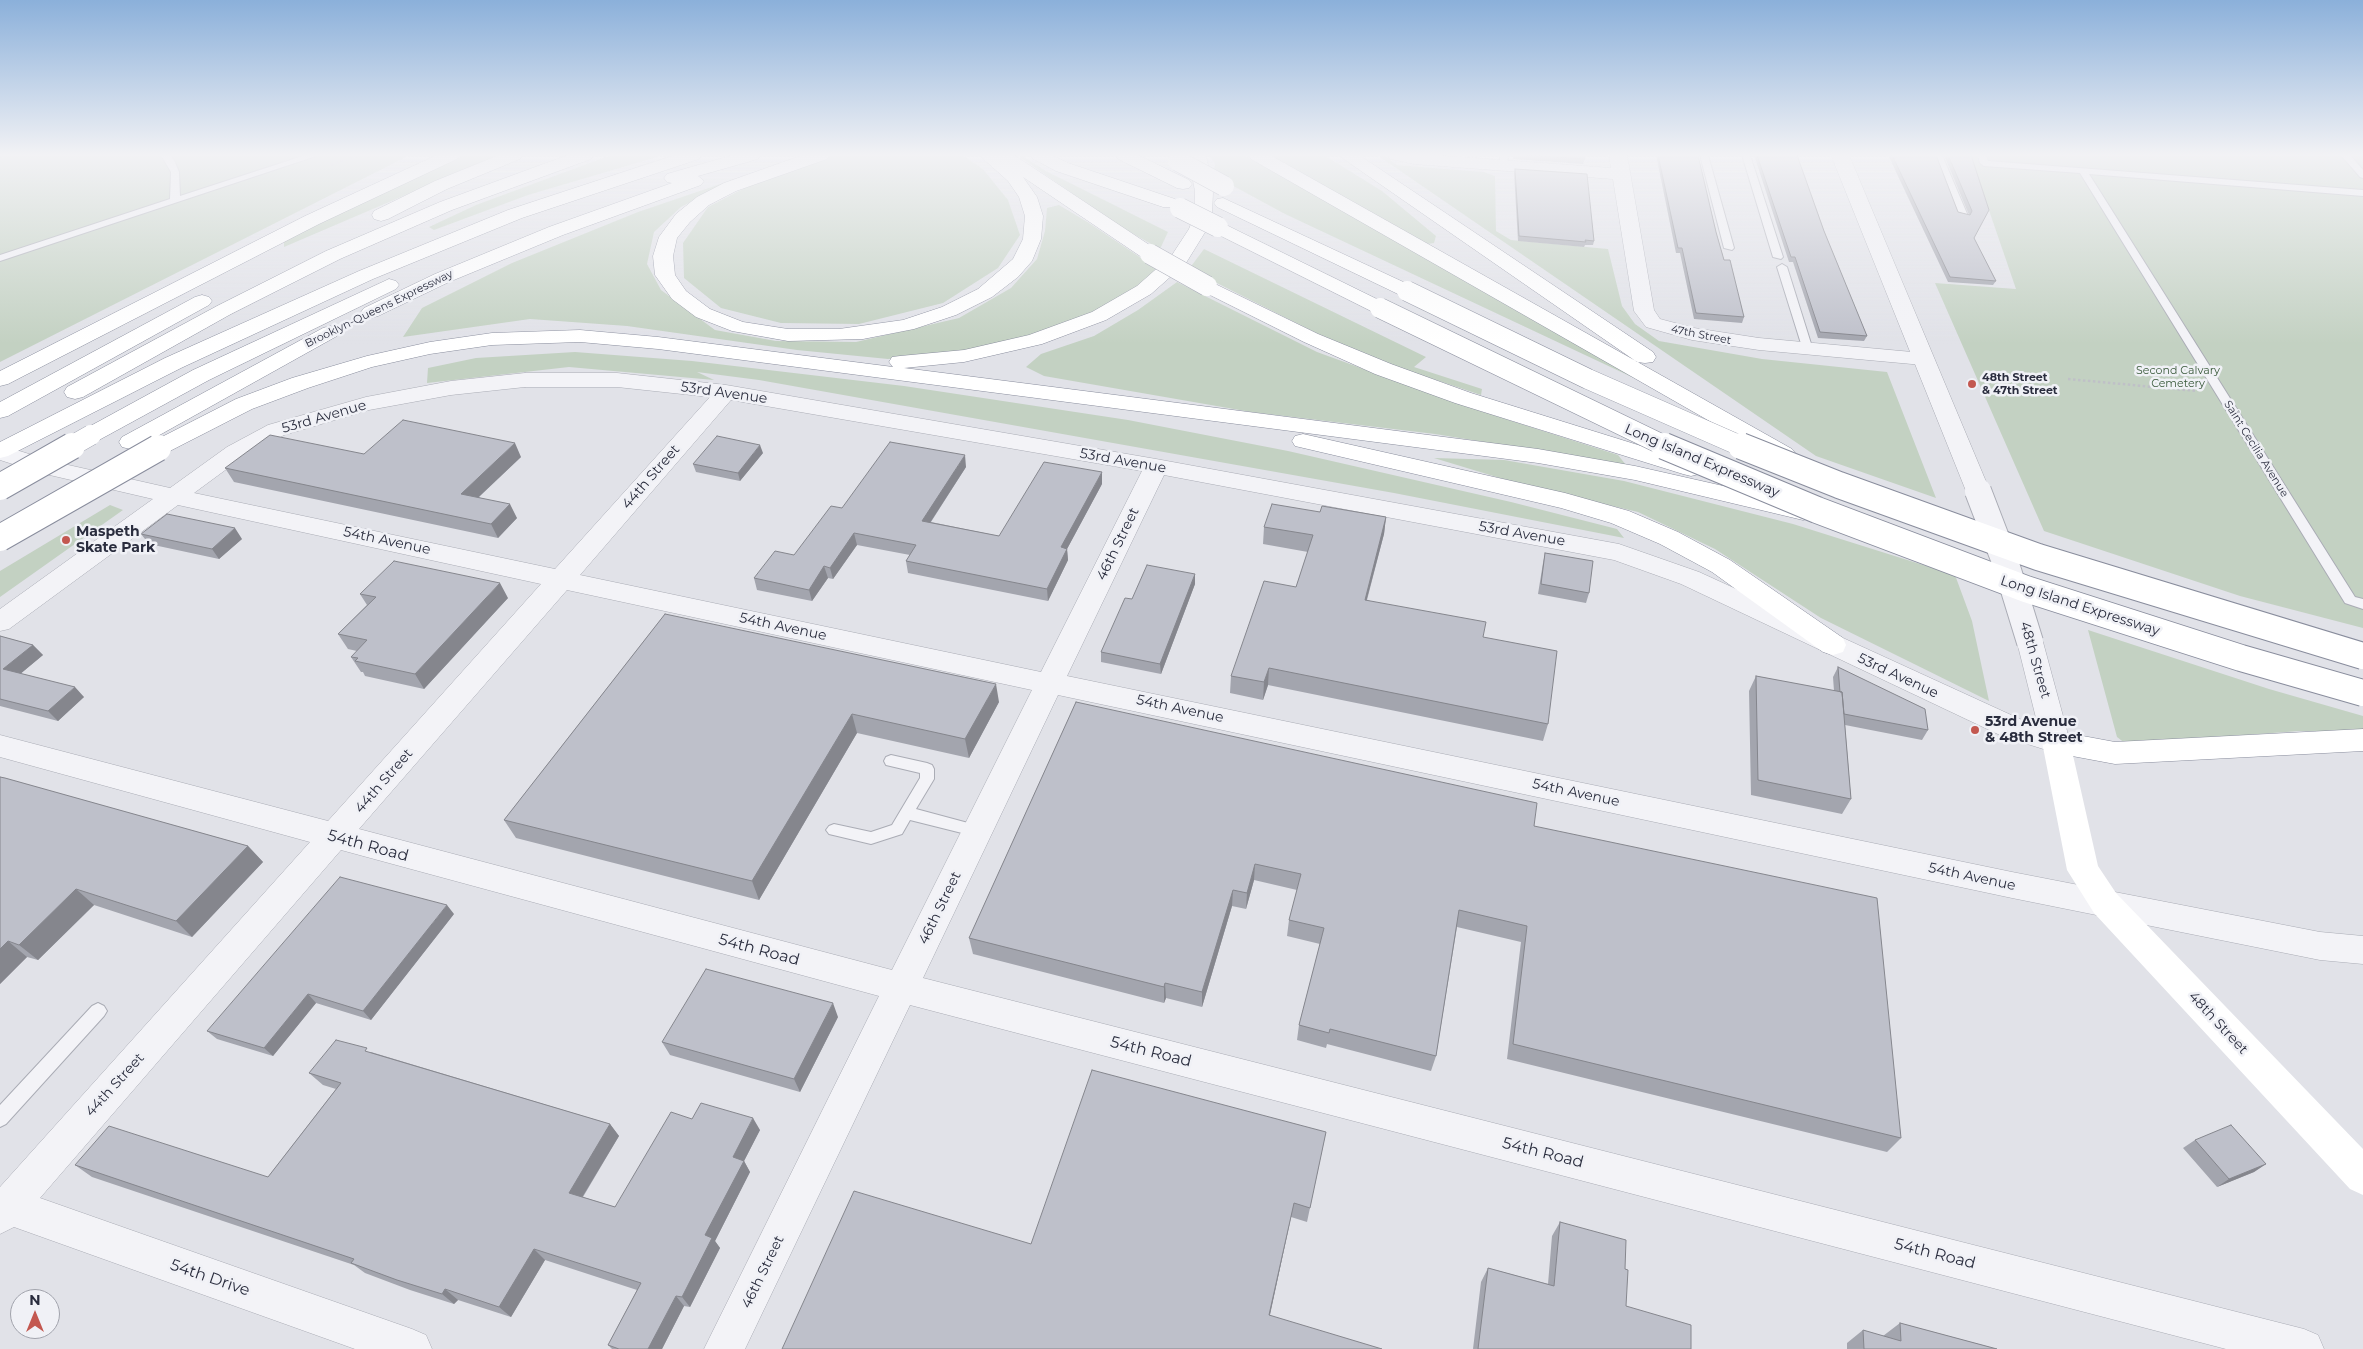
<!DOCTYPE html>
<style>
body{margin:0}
#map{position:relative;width:2363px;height:1349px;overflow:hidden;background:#e1e2e8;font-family:Montserrat,sans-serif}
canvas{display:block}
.north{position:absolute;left:10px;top:1289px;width:50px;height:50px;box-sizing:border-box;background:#f0f1f6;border:1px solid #a1a3ac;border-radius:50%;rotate:0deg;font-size:14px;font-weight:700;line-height:20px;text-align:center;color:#2a2d3e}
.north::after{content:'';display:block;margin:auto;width:18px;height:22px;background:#c35850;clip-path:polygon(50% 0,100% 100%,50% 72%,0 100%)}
</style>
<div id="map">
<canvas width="2363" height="1349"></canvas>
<div class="north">N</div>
</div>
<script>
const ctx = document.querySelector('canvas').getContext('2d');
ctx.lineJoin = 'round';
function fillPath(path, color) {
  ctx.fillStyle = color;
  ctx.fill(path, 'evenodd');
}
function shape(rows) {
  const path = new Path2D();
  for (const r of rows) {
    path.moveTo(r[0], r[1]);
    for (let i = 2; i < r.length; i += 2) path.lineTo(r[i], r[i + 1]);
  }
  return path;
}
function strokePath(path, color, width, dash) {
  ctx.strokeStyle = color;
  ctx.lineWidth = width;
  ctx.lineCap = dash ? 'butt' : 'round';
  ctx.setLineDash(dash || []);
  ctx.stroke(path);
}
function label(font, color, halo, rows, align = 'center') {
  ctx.font = font + ' Montserrat,sans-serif';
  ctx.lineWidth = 5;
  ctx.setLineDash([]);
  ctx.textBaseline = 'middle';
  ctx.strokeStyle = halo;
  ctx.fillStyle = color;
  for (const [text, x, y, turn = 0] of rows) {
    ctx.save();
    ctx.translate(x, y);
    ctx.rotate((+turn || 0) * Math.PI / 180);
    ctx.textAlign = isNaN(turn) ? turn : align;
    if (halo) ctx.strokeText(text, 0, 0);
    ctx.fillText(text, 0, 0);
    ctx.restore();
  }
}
fillPath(shape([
 [0,155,410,155,0,362],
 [465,155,499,155,284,247,284,240,361,202],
 [611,155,664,155,528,195,434,230,429,227,476,205],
 [818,155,962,155,983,169,1008,200,1020,235,998,268,943,303,859,324,781,323,721,308,684,278,683,243,708,207,760,180],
 [1017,155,1021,155,1046,171,1168,232,1160,249,1116,224],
 [1209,155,1244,155,1651,386,1285,214,1213,175,1215,164],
 [1270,155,1324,155,1382,191,1436,236,1434,243,1428,244],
 [1377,155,1384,155,1397,165,1484,172,1495,176,1496,231,1511,240,1608,249,1622,306,1635,324,1659,341,1762,359,1887,372,1936,498,1816,456],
 [1970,155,2363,155,2363,628,2240,596,2044,531,1935,283,2016,289],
 [735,179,681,207,654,232,647,264,661,290,715,330,776,341,856,342,959,318,1011,288,1037,259,1045,231,1047,208,1059,205,1089,223,1159,270,1114,305,1032,337,966,353,888,359,797,350,627,326,530,319,403,337,422,308,512,263,638,212],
 [1204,249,1426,357,1414,367,1482,389,1481,395,1403,369,1318,334,1189,269],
 [1177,282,1317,352,1465,406,1618,455,1626,465,1435,434,1251,412,1044,376,1026,367,1041,354,1094,336,1138,310],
 [575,352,692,361,904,386,1128,420,1288,451,1511,502,1617,529,1624,538,1394,493,759,380,697,372,714,380,569,367,427,383,428,368,476,358],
 [1434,458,1504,460,1624,481,1793,524,1955,575,1972,621,1989,701,1821,618,1715,549,1638,512,1523,485],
 [110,505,123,510,0,597,0,571],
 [2088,630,2269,689,2363,716,2363,732,2299,731,2126,744,2117,737]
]), '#c3d1c2');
const service = shape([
 [161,155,170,155,174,160,179,172,180,196,306,155,319,155,0,261,0,255,170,199,171,172,161,155],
 [1500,155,1508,155,1507,168,1500,166,1500,155],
 [1700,155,1708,155,1734,248,1732,250,1724,248,1700,155],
 [1742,155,1750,155,1783,257,1781,259,1773,257,1742,155],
 [1934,155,1942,155,1968,216,1966,218,1958,216,1934,155],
 [1978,155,1986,155,1988,161,2363,190,2363,196,2089,174,2355,597,2363,599,2363,609,2345,603,2080,173,1984,166,1980,163,1978,155],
 [2341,155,2350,155,2363,170,2363,178,2360,177,2341,155],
 [1782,264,1787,267,1813,350,1812,352,1808,353,1803,350,1777,267,1782,264],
 [891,755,927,763,932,765,934,769,934,779,916,809,983,827,986,831,983,835,978,837,910,820,902,834,871,844,829,834,826,830,829,826,834,824,871,832,892,825,920,778,920,773,886,765,884,761,886,757,891,755],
 [98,1003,104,1006,107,1011,104,1016,6,1124,0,1127,0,1105,92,1006,98,1003]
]);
const minor = shape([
 [1387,155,1433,155,1611,168,1609,155,1627,155,1654,310,1660,319,1694,328,1759,338,1923,353,1931,354,1934,359,1931,364,1923,365,1759,350,1692,340,1646,327,1634,311,1613,179,1414,164,1390,159,1387,155],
 [525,373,617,373,726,385,1156,459,1619,544,1699,572,2022,720,2066,734,2070,742,2066,750,2056,753,2002,736,1681,584,1614,560,1164,475,1067,676,2012,872,2320,932,2363,936,2363,964,2320,960,2012,898,1058,695,923,978,2304,1329,2318,1335,2324,1349,2226,1349,910,1005,745,1349,704,1349,879,996,341,850,40,1198,412,1329,426,1335,432,1349,355,1349,14,1227,0,1234,0,1187,310,842,0,757,0,735,328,821,541,584,178,505,9,629,0,631,0,609,153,499,41,473,0,460,0,445,55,462,170,488,227,447,268,425,366,397,451,381,525,373],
 [525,387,617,387,710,397,555,569,194,493,243,457,284,435,369,410,451,395,525,387],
 [731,400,1142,471,1041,672,580,575,731,400],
 [567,590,1032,690,892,970,359,829,567,590]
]);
const tertiary = shape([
 [1831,155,1849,155,1990,491,1986,496,1978,499,1970,496,1966,491,1831,155],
 [2030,632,2039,635,2043,642,2070,742,2066,750,2056,753,2046,750,2042,742,2017,642,2021,635,2030,632]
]);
const motorway = shape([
 [437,155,460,155,457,159,319,224,8,384,0,386,0,371,305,216,437,155],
 [499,155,523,155,520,159,447,189,388,219,381,221,374,219,372,215,374,211,435,181,499,155],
 [568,155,594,155,591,159,452,210,340,259,231,314,83,397,75,399,67,397,64,392,67,387,217,306,326,251,440,202,568,155],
 [675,155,702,155,699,159,522,218,373,279,181,368,8,456,0,458,0,442,165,358,359,271,508,210,675,155],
 [733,155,761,155,758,159,698,176,704,181,701,185,563,235,449,282,378,316,371,318,364,316,361,312,364,308,435,274,549,227,672,183,667,182,664,178,667,174,733,155],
 [803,155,830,155,827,159,736,191,709,205,690,222,677,238,673,256,675,275,686,291,710,309,743,322,788,329,839,329,903,320,942,307,978,289,1013,259,1023,239,1025,216,1019,197,1008,181,979,155,1014,155,1157,250,1160,254,1157,258,1150,260,1143,258,1023,177,1037,197,1043,216,1041,239,1032,261,1018,277,992,297,956,315,914,329,863,339,788,341,732,331,696,317,672,299,655,275,653,256,659,237,676,214,697,197,724,183,803,155],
 [1030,155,1052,155,1068,163,1175,199,1178,203,1175,207,1163,207,1056,171,1033,159,1030,155],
 [1115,155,1138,155,1189,180,1192,184,1189,188,1183,189,1177,188,1118,159,1115,155],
 [1188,155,1206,155,1213,191,1212,216,1207,229,1186,263,1151,294,1106,320,1042,344,964,362,904,368,1538,449,1635,466,1803,504,1812,506,1815,512,1812,518,1803,520,1635,480,1538,463,658,349,580,342,492,345,430,354,372,367,308,388,252,409,166,453,158,455,150,453,146,448,150,443,236,399,292,378,367,356,430,342,492,333,580,330,658,337,893,367,889,362,892,357,900,356,964,350,1029,335,1092,312,1137,286,1172,255,1189,229,1194,216,1195,191,1188,155],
 [1248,155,1270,155,1792,449,1796,454,1792,459,1784,461,1776,459,1251,159,1248,155],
 [1338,155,1359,155,1653,352,1656,357,1653,362,1645,363,1637,362,1338,155],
 [1223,198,1414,287,1417,291,1414,295,1407,297,1400,295,1217,207,1214,203,1217,199,1223,198],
 [1218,221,1387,304,1390,308,1387,312,1380,314,1373,312,1211,231,1209,227,1211,223,1218,221],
 [389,279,396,281,399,285,396,289,209,380,99,440,91,442,83,440,80,435,83,430,193,370,389,279],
 [1207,280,1318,334,1391,364,1471,393,1699,464,1703,469,1699,474,1691,476,1683,474,1455,403,1375,374,1304,342,1200,290,1197,286,1200,282,1207,280],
 [202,295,209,297,212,301,209,305,8,416,0,418,0,402,195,297,202,295],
 [330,326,337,328,340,332,337,336,138,447,130,449,122,447,119,442,122,437,323,328,330,326],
 [1303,434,1565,493,1629,511,1678,532,1730,560,1843,638,1846,645,1843,652,1833,655,1823,652,1712,572,1660,544,1611,523,1561,508,1295,446,1292,441,1295,436,1303,434],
 [2363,729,2363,751,2115,764,2056,753,2046,750,2042,742,2046,734,2056,731,2115,742,2363,729]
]);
strokePath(service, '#aaacb5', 2);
strokePath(minor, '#aaacb5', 1);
strokePath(tertiary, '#aaacb5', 1);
strokePath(motorway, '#898d9d', 1);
strokePath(shape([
 [0,157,5,155],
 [331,165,360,155],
 [2068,379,2197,391]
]), '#bfc0c7', 2.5, [2.5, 2.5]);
fillPath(service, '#f3f3f7');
fillPath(minor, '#f3f3f7');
fillPath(tertiary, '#f3f3f7');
fillPath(shape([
 [2056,731,2066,734,2070,742,2098,866,2116,893,2363,1149,2363,1195,2350,1189,2094,913,2067,870,2042,742,2046,734,2056,731]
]), '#fff');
fillPath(motorway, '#fff');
const tertiaryBridge = shape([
 [1978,491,2006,564,2030,642]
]);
const motorwayBridgeFar1 = shape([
 [1178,161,1224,186],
 [1180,208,1218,227],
 [1150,254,1207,286],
 [1407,291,1588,379,1743,447],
 [1380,308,1667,447],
 [70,447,91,435]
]);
const motorwayBridge = shape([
 [1664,446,1817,510,2026,589,2241,658,2363,693],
 [1741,446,1839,485,2038,557,2363,656],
 [0,487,72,446],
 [0,538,158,448]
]);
strokePath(tertiaryBridge, '#aaacb5', 28, []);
strokePath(motorwayBridgeFar1, '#898d9d', 21, []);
strokePath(motorwayBridge, '#898d9d', 28, []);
strokePath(tertiaryBridge, '#f3f3f7', 26);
strokePath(motorwayBridgeFar1, '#fff', 20);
strokePath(motorwayBridge, '#fff', 26);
fillPath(shape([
 [1511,155,1584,155,1585,159,1583,164,1513,159,1513,156],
 [1656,155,1698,155,1716,232,1724,260,1744,317,1742,323,1694,319,1680,253,1676,253],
 [1754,155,1797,155,1824,231,1867,336,1864,341,1818,338,1793,262,1789,262],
 [1888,155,1936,155,1958,212,1969,215,1944,155,1971,155,1974,238,1996,281,1993,285,1948,282],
 [1515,169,1594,241,1593,245,1585,245,1584,247,1518,241,1514,173],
 [763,453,740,481,696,472,693,464],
 [364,454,521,457,479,497,517,518,498,538,234,482,225,468],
 [966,467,931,522,999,536,1102,484,1067,549,1068,560,1048,601,908,573,906,561,910,555,857,545,833,579,828,578,812,601,757,590,754,578,794,555,842,508],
 [1320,512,1386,517,1384,534,1367,600,1483,637,1548,724,1543,741,1268,685,1263,700,1230,693,1231,676,1296,587,1308,552,1263,544,1264,527],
 [141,534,242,539,219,559,149,544],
 [1545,553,1589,593,1586,603,1538,594,1543,563],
 [1195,574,1195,584,1161,674,1101,662,1101,652,1132,599],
 [360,594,508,598,424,689,365,676,363,672,361,672,351,657,357,651,348,649,338,634,367,605],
 [665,614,999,702,969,758,857,733,759,900,516,838,504,820],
 [0,636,33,645,43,655,20,674,84,697,58,721,0,706],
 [1838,667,1928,730,1922,740,1845,725,1851,799,1842,814,1751,795,1749,691,1756,676,1834,691,1833,677],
 [1076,702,1534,826,1901,1138,1887,1152,1507,1059,1521,942,1457,927,1436,1056,1431,1071,1327,1044,1326,1048,1297,1040,1299,1025,1320,944,1287,936,1289,920,1297,890,1254,880,1246,909,1232,906,1202,1007,1166,998,1164,1003,973,954,969,938],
 [0,777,248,846,263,862,192,937,94,905,38,960,27,957,0,984],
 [454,914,371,1020,316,1003,273,1056,217,1039,207,1031],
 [838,1017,800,1092,670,1055,662,1042],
 [371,1052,610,1124,619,1136,583,1197,615,1207,692,1119,760,1130,744,1161,750,1172,715,1241,720,1248,690,1307,684,1306,662,1349,612,1349,608,1345,637,1290,545,1260,511,1317,458,1300,454,1304,410,1290,365,1273,354,1265,92,1177,75,1165,268,1177,336,1089,323,1085,309,1073],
 [1326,1132,1307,1222,1291,1217,1270,1315,1031,1244],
 [2195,1140,2266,1164,2254,1172,2217,1187,2183,1148],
 [1560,1222,1625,1269,1626,1306,1691,1349,1473,1349,1481,1282,1488,1268,1548,1284,1552,1236],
 [1900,1323,1997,1349,1847,1349,1847,1343,1863,1330,1883,1336]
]), '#a3a5ae');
fillPath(shape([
 [515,443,521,457,468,507,461,494],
 [760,445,763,453,740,481,738,473],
 [965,455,966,467,924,532,922,521],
 [1102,472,1102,484,1067,549,1068,560,1048,601,1047,589,1061,547],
 [510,504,517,518,498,538,491,524],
 [1386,517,1384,534,1362,617,1365,600],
 [235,528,242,539,219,559,212,549],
 [854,533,857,545,833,579,830,568],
 [824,566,828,578,812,601,809,590],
 [1195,574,1195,584,1161,674,1160,664],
 [500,583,508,598,424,689,415,674],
 [33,645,43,655,13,680,3,669],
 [1269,668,1268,685,1263,700,1264,682],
 [996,684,999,702,969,758,965,739],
 [75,687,84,697,58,721,48,711],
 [852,714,857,733,759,900,752,881],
 [248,846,263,862,192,937,176,921],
 [1255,864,1254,880,1246,909,1247,893],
 [76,889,94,905,38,960,19,945],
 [1233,890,1232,906,1202,1007,1202,992],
 [447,905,454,914,371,1020,363,1011],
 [8,941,27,957,0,984,0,949],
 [1165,983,1166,998,1164,1003,1164,987],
 [308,994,316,1003,273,1056,264,1048],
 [833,1003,838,1017,800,1092,794,1079],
 [753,1118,760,1130,744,1161,750,1172,715,1241,720,1248,690,1307,682,1297,705,1235,733,1157],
 [610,1124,619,1136,578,1204,569,1193],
 [2266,1164,2254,1172,2217,1187,2229,1179],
 [1294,1203,1291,1217,1267,1328,1269,1315],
 [534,1249,545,1260,511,1317,499,1307],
 [445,1289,458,1300,454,1304,442,1294],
 [676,1296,684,1306,662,1349,648,1349]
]), '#85868d');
const building = shape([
 [1525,155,1584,155,1585,159,1525,155],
 [1658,155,1698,155,1716,232,1724,260,1730,260,1744,317,1696,313,1682,248,1678,248,1658,155],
 [1757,155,1797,155,1824,231,1867,336,1820,332,1795,257,1791,257,1757,155],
 [1892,155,1936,155,1958,212,1970,215,1972,211,1948,155,1971,155,1989,210,1974,238,1996,281,1950,277,1892,155],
 [1515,169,1587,174,1594,241,1585,240,1586,242,1519,236,1515,169],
 [403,420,515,443,461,494,510,504,491,524,225,468,270,435,364,454,403,420],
 [717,436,760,445,738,473,693,464,717,436],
 [890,442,965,455,922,521,999,536,1044,462,1102,472,1061,547,1067,549,1047,589,906,561,916,545,854,533,830,568,824,566,809,590,754,578,775,551,794,555,831,506,842,508,890,442],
 [1272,504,1320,512,1322,506,1386,517,1365,600,1486,622,1483,637,1557,651,1548,724,1269,668,1264,682,1231,676,1264,581,1296,587,1313,535,1264,527,1272,504],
 [167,514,235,528,212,549,141,534,167,514],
 [1545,553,1593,561,1589,593,1541,584,1545,553],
 [394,561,500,583,415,674,355,661,358,658,351,657,367,640,338,634,376,597,360,594,394,561],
 [1147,565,1195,574,1160,664,1101,652,1125,598,1132,599,1147,565],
 [665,614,996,684,965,739,852,714,752,881,504,820,665,614],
 [0,636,33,645,3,669,75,687,48,711,0,699,0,636],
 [1838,667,1925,709,1928,730,1844,714,1842,692,1840,692,1838,667],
 [1756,676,1842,692,1851,799,1758,780,1756,676],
 [1076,702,1537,803,1534,826,1877,898,1901,1138,1513,1044,1527,926,1459,910,1436,1056,1330,1029,1329,1033,1299,1025,1324,928,1289,920,1301,874,1255,864,1247,893,1233,890,1202,992,1165,983,1164,987,969,938,1076,702],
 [0,777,5,778,248,846,176,921,76,889,19,945,8,941,0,949,0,777],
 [340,877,447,905,363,1011,308,994,264,1048,207,1031,340,877],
 [706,969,833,1003,794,1079,662,1042,706,969],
 [336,1040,367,1048,365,1051,610,1124,569,1193,615,1207,671,1112,692,1119,701,1103,753,1118,733,1157,744,1161,705,1235,712,1238,682,1297,676,1296,648,1349,619,1349,608,1345,641,1283,534,1249,499,1307,445,1289,442,1294,397,1280,351,1263,354,1259,75,1165,109,1126,268,1177,341,1083,309,1073,336,1040],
 [1092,1070,1326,1132,1310,1208,1294,1203,1269,1315,1382,1349,782,1349,854,1191,1031,1244,1092,1070],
 [2231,1125,2266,1164,2229,1179,2195,1140,2231,1125],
 [1560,1222,1626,1240,1625,1269,1628,1270,1626,1306,1691,1325,1691,1349,1478,1349,1488,1268,1554,1286,1560,1222],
 [1900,1323,1997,1349,1864,1349,1863,1330,1901,1341,1900,1323]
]);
fillPath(building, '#bec0ca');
strokePath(building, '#85868d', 1);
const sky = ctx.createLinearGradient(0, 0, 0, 344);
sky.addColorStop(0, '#8bb0da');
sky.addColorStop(0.45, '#f2f2f5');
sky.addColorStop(1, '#f2f2f500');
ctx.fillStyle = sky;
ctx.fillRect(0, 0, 2363, 344);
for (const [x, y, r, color] of [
 [1972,384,5,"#c35850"],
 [66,540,5,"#c35850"],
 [1975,730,5,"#c35850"]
]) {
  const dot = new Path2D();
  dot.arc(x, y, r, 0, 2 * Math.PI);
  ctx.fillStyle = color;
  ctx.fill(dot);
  strokePath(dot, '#f0f1f6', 2);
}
label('11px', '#2a2d3e', '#f0f1f6', [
 ["Brooklyn-Queens Expressway",379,309,-26],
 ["47th Street",1701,335,11],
 ["Saint Cecilia Avenue",2256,449,58]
]);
label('11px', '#39593a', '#f0f1f6', [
 ["Second Calvary",2178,371],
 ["Cemetery",2178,384]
]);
label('bold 11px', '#2a2d3e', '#f0f1f6', [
 ["48th Street",1982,378],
 ["& 47th Street",1982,391]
], 'left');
label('14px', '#2a2d3e', '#f0f1f6', [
 ["53rd Avenue",724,393,8],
 ["53rd Avenue",324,417,-16],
 ["53rd Avenue",1123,461,10],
 ["Long Island Expressway",1702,461,23],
 ["44th Street",651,477,-49],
 ["53rd Avenue",1522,534,10],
 ["54th Avenue",387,541,12],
 ["46th Street",1118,544,-64],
 ["Long Island Expressway",2080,606,18],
 ["54th Avenue",783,627,12],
 ["48th Street",2035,660,74],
 ["53rd Avenue",1898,676,25],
 ["54th Avenue",1180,709,12],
 ["44th Street",384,781,-49],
 ["54th Avenue",1576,793,12],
 ["54th Avenue",1972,877,12],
 ["46th Street",940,908,-64],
 ["48th Street",2218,1023,47],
 ["44th Street",115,1085,-48],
 ["46th Street",763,1272,-64]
]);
label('bold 14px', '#2a2d3e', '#f0f1f6', [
 ["Maspeth",76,532],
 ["Skate Park",76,548],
 ["53rd Avenue",1985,722],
 ["& 48th Street",1985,738]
], 'left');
label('16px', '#2a2d3e', '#f0f1f6', [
 ["54th Road",368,846,15],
 ["54th Road",759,950,15],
 ["54th Road",1151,1052,14],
 ["54th Road",1543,1153,14],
 ["54th Road",1935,1254,14],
 ["54th Drive",210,1278,19]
]);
</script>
